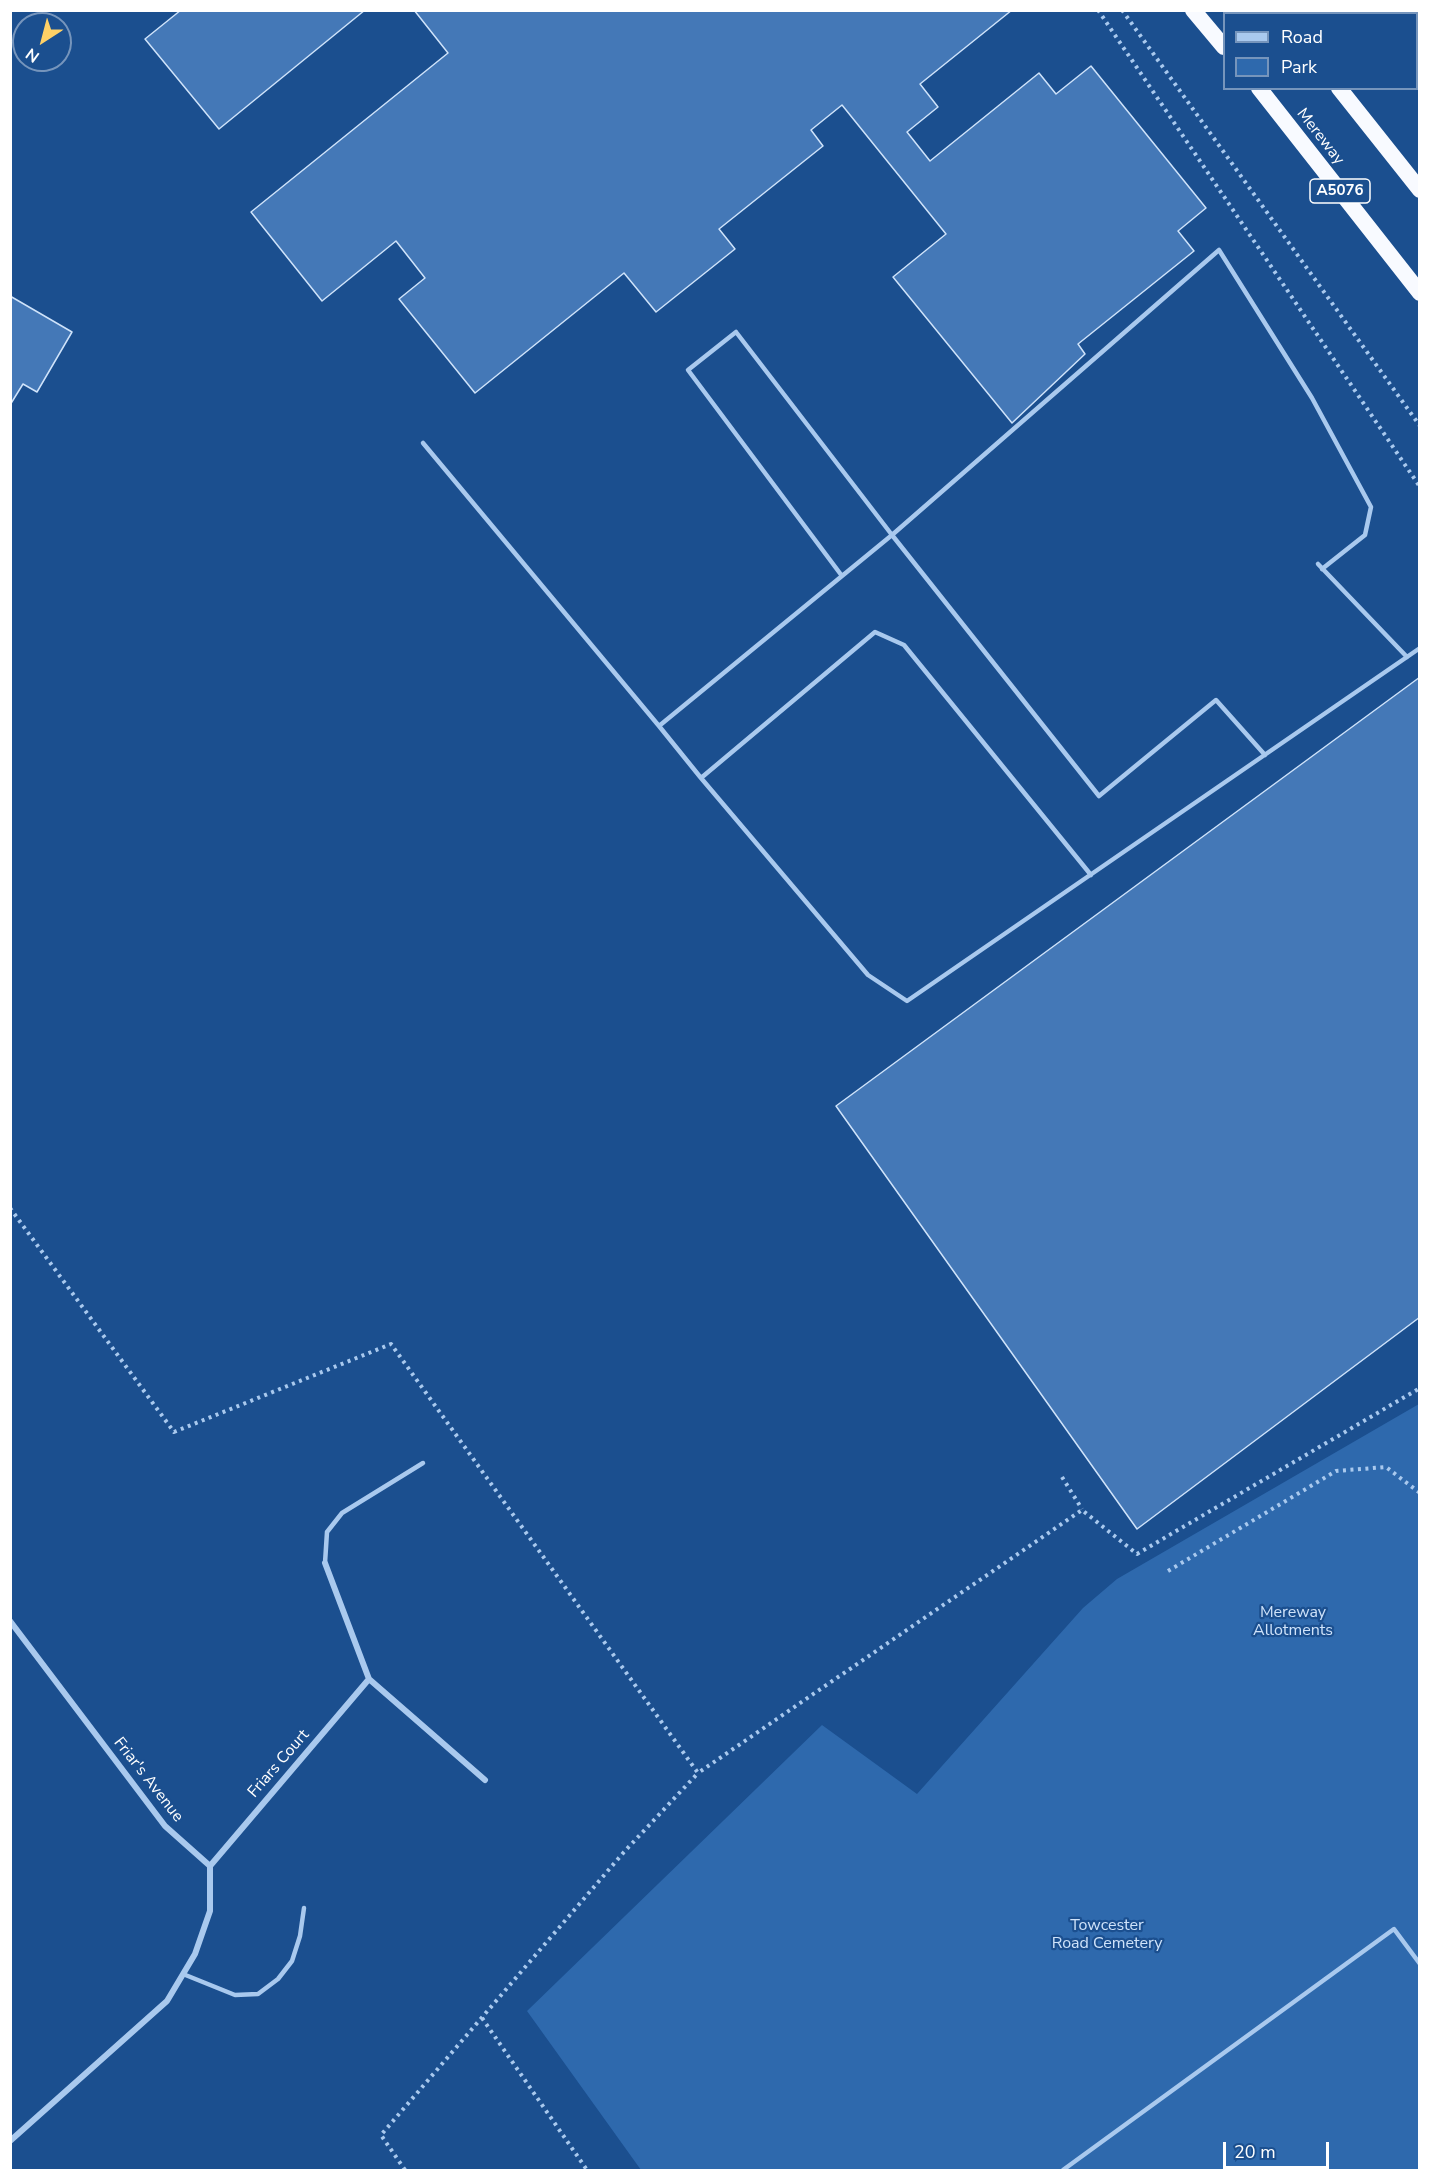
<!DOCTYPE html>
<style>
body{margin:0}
#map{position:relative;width:1430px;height:2181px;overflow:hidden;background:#1b4f8f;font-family:"Nunito Sans",sans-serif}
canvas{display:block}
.frame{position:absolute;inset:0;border:12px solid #fff;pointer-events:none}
.legend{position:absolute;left:1223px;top:12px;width:195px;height:78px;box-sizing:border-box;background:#1b4f8f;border:2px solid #7695bc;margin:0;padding:8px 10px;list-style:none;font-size:18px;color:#fff}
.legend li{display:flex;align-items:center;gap:12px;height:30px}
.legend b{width:30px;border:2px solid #7695bc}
.north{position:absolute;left:12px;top:12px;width:60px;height:60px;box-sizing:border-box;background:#1b4f8f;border:2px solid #7695bc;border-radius:50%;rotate:216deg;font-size:16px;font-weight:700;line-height:24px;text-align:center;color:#fff}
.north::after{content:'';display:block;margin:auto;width:21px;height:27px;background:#ffd166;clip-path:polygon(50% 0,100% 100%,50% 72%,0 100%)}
.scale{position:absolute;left:1223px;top:2142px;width:106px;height:27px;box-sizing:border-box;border:3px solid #fff;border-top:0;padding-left:8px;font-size:18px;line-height:21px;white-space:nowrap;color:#fff;-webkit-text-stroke:4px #1b4f8f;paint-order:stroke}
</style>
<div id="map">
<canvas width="1430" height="2181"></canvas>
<div class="frame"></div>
<ul class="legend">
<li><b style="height:8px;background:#a9c9ee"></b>Road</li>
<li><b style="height:16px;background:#2e69ad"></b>Park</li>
</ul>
<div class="north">N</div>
<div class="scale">20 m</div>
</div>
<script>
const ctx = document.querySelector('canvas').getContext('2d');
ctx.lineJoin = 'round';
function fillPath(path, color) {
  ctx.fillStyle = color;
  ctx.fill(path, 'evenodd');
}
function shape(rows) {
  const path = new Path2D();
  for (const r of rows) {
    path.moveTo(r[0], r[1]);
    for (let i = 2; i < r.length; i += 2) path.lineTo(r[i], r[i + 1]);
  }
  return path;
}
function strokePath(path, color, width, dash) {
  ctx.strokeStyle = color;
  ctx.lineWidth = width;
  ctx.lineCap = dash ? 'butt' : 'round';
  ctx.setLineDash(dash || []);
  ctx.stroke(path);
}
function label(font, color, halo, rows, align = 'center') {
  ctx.font = font + ' "Nunito Sans",sans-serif';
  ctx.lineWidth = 4.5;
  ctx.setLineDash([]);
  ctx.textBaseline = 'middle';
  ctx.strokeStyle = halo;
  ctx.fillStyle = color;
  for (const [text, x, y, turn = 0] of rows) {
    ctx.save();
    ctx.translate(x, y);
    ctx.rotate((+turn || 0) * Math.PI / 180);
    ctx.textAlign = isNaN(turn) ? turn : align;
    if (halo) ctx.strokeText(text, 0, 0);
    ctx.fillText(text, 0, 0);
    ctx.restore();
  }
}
fillPath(shape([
 [1419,1404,1419,2170,641,2170,527,2011,822,1725,917,1794,1083,1608,1117,1579]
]), '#2e69ad');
const building = shape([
 [181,10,365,10,219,129,145,39,181,10],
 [414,10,1012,10,920,84,938,107,907,132,930,161,1039,73,1056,94,1091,66,1206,208,1178,231,1194,251,1078,344,1085,354,1012,423,893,277,946,234,842,105,811,130,823,146,719,229,735,249,656,312,624,273,475,393,399,299,425,278,396,241,322,301,251,212,448,53,414,10],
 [1385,10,1420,10,1420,48,1416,50,1416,14,1383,14,1382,12,1385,10],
 [10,296,72,332,37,392,23,384,10,405,10,296],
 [1420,677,1420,1317,1137,1529,836,1106,1420,677]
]);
fillPath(building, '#4478b7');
strokePath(building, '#cfe3fa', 1.5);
strokePath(shape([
 [1098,10,1420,487],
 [1122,10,1420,426],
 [10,1208,174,1432,391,1344,698,1773,1082,1510,1137,1554,1420,1388],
 [1062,1477,1082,1509],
 [1168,1571,1336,1471,1386,1467,1420,1493],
 [482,2018,587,2170],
 [405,2170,381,2135,624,1852,698,1773]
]), '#a9c9ee', 4, [3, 4.5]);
strokePath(shape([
 [423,443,659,726],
 [1318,564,1407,657],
 [842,576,688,370,736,332,892,535,1219,250,1312,398,1371,507,1365,535,1322,569],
 [701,778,659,726,892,535,1099,796,1216,700,1265,755],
 [1091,875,904,645,875,632,701,778,868,975,907,1001,1420,648],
 [325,1563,327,1532,342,1513,423,1463],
 [183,1974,235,1995,258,1994,278,1979,292,1961,300,1936,304,1908],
 [1063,2170,1394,1929,1420,1964]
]), '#a9c9ee', 4.5);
strokePath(shape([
 [325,1563,369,1679],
 [10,1621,165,1826,210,1866,210,1911,195,1954,167,2001,10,2141],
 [210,1866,369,1679,485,1780]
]), '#a9c9ee', 6);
strokePath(shape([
 [1193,10,1224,47],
 [1270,10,1273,14],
 [1259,88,1420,293],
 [1339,88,1420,190]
]), '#f8faff', 16);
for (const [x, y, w] of [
 [1340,191,60]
]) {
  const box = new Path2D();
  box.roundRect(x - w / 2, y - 12, w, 24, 4.5);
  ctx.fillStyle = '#1b4f8f';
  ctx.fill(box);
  strokePath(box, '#fff', 1.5);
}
label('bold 15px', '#fff', null, [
 ["A5076",1340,191]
]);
label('16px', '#fff', '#1b4f8f', [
 ["Mereway",1320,137,52],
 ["Friars Court",279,1764,-49],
 ["Friar's Avenue",148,1780,52]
]);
label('16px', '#cfe3fa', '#1b4f8f', [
 ["Mereway",1293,1613],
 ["Allotments",1293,1631],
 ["Towcester",1107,1926],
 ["Road Cemetery",1107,1944]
]);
</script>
